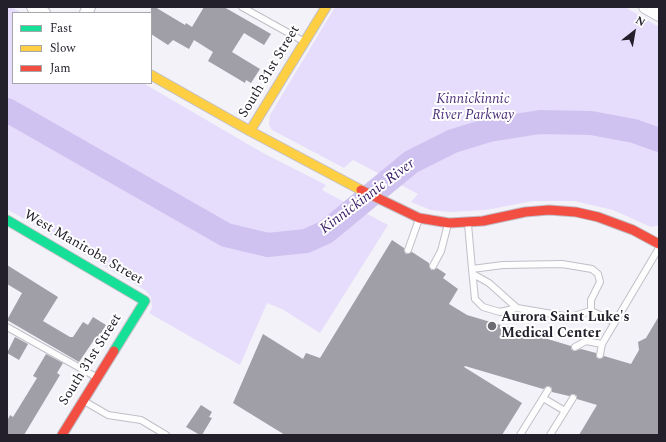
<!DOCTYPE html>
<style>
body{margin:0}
#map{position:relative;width:666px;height:442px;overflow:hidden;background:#f3f2f8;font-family:Spectral,serif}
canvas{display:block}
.frame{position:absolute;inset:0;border:8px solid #23202b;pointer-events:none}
.legend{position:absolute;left:12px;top:12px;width:140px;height:72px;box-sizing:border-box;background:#fff;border:1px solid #a7a6aa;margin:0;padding:5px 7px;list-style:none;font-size:12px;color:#23202b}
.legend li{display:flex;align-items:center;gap:8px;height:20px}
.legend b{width:20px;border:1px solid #a7a6aa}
.north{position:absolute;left:614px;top:12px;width:40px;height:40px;-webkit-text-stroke:3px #fff;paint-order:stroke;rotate:31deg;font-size:11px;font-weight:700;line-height:16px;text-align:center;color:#23202b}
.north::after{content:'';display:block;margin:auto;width:14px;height:18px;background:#23202b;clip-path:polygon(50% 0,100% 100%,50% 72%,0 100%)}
</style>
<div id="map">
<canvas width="666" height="442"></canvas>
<div class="frame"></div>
<ul class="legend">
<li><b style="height:5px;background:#16e098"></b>Fast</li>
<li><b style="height:5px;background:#ffcf43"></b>Slow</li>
<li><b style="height:5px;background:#f24e42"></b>Jam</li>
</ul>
<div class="north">N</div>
</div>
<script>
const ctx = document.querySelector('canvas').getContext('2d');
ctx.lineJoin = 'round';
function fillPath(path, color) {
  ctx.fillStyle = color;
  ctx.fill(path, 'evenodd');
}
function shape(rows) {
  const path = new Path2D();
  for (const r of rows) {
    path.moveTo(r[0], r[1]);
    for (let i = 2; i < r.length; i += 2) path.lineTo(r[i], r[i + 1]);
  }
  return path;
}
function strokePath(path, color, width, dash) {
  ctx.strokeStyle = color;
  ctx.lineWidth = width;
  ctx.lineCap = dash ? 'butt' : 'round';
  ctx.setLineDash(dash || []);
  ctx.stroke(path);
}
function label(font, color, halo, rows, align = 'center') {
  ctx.font = font + ' Spectral,serif';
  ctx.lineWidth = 4;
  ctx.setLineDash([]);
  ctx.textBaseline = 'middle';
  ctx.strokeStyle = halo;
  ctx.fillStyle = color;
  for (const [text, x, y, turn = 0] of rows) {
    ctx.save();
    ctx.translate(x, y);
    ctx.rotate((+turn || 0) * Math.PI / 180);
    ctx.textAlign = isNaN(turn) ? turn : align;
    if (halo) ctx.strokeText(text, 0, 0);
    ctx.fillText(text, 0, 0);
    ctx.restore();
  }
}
fillPath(shape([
 [7,7,11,7,22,13,13,13,13,83,143,83,263,153,326,185,322,190,388,225,320,333,282,309,267,303,240,365,149,313,152,308,151,297,145,290,7,209],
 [335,7,625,7,659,27,659,225,651,227,613,210,574,201,533,201,486,210,450,212,431,210,411,202,418,194,353,160,344,168,272,130,269,125,270,115]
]), '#e5ddfb');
strokePath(shape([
 [7,110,226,235,268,245,306,241,326,232,411,162,453,141,489,130,540,122,591,123,634,131,659,140]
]), '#cfc2f0', 24);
fillPath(shape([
 [151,7,155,7,185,25,186,23,192,27,204,7,224,7,271,34,264,45,244,33,232,52,260,69,251,83,246,80,245,83,208,61,213,52,194,40,189,49,173,40,168,45,151,34],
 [392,240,404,248,404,251,406,254,412,252,429,263,431,270,434,270,437,268,446,274,443,278,458,289,449,304,467,315,571,346,571,349,574,351,581,349,596,353,596,357,599,359,604,356,631,364,639,350,638,342,646,338,659,316,659,435,579,435,597,405,577,399,577,396,574,394,569,396,552,392,552,388,549,386,543,389,465,366,464,367,522,403,502,435,285,435,233,403,263,334,303,359,306,353,320,358],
 [7,265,58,297,43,321,70,337,73,337,83,322,88,325,93,317,106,325,96,341,94,340,79,362,7,320,22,293,7,284],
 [15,337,28,344,19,360,7,353],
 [46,354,63,363,57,373,60,375,24,435,7,435,7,421,10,415,13,417,37,378,33,376],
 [201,405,212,412,209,417,212,418,202,435,200,435,186,427]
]), '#a09ea6');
const lane = shape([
 [242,7,303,41],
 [468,224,472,269,503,265,562,264,592,269,598,274,600,282,591,300,591,311,615,322],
 [408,250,419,219],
 [433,266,441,251,448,224],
 [472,269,475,299,483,307,500,312,517,308,570,317,591,311],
 [473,274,489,283,517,308],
 [7,327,96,377],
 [575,347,586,341,602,344],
 [600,355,602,344,659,248],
 [543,398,565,411],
 [84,401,108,415,141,420,166,435],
 [520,435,548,390],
 [550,435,573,398]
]);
const street = shape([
 [33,7,44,13],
 [645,7,659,15],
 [86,13,89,7]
]);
const fast = shape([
 [7,220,145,301,114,351]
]);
const slow = shape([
 [151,75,250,131,361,190],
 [250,131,326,7]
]);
const jam = shape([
 [361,190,419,218,449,223,483,221,525,212,549,210,576,212,598,217,633,230,659,244],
 [62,435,114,351]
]);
strokePath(lane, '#c1bfc7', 8);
strokePath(street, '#c1bfc7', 14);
strokePath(fast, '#c1bfc7', 11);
strokePath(slow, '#c1bfc7', 11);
strokePath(jam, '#c1bfc7', 11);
strokePath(lane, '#fdfdfe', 6);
strokePath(street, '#fdfdfe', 12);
strokePath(fast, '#16e098', 9);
strokePath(slow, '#ffcf43', 9);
strokePath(jam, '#f24e42', 9);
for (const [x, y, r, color] of [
 [492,326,5,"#6c6a73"]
]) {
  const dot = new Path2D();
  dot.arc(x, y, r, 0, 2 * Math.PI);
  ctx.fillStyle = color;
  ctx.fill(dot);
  strokePath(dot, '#fff', 1.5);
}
label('14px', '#23202b', '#fff', [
 ["South 31st Street",270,72,-59],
 ["West Manitoba Street",83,248,30],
 ["South 31st Street",91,360,-58]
]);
label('italic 14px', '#4d317a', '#fff', [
 ["Kinnickinnic",473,100],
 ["River Parkway",473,116]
]);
label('bold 14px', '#23202b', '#fff', [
 ["Aurora Saint Luke's",501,318],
 ["Medical Center",501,334]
], 'left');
label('italic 15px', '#40236c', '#fff', [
 ["Kinnickinnic River",368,197,-37]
]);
</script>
